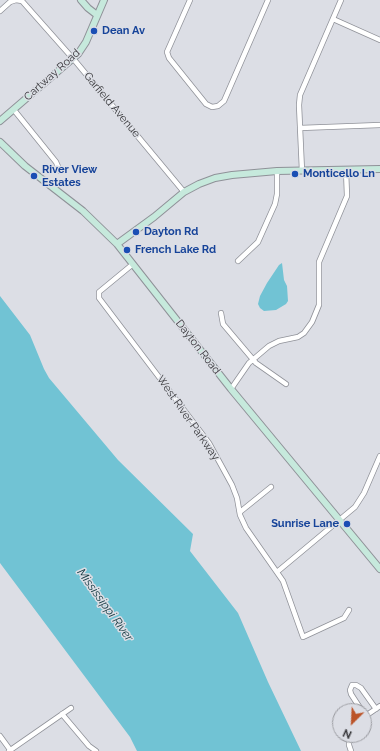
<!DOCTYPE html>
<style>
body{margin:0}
#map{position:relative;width:380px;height:751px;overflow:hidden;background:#dcdee5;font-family:Raleway,sans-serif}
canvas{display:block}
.north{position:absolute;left:332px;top:703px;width:40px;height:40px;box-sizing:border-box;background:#dcdee5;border:1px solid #9a9ba0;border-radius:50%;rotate:204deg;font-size:11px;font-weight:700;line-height:16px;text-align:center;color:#363639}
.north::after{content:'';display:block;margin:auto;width:14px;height:18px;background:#bb5429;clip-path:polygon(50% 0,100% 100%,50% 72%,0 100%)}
</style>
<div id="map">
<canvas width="380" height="751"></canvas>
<div class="north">N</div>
</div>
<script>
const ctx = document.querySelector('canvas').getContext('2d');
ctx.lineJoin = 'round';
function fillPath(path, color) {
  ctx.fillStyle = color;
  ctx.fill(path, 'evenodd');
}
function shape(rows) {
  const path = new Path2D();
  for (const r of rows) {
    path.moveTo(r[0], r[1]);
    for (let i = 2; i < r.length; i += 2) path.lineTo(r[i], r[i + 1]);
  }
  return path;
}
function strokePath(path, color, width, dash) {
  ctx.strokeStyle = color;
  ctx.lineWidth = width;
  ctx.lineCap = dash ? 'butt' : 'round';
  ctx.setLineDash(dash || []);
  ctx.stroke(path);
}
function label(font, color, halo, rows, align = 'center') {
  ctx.font = font + ' Raleway,sans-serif';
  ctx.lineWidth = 3;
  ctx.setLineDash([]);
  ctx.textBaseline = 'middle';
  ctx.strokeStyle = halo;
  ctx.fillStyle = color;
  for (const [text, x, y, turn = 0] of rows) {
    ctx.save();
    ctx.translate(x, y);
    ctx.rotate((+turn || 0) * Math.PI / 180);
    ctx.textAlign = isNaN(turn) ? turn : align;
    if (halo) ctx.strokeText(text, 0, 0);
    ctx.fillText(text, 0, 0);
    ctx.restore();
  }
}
fillPath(shape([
 [282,263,284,280,287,286,288,301,286,304,276,310,264,311,260,308,258,304,260,296,267,283,279,265],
 [0,296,30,335,44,369,49,378,118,460,193,534,190,551,238,613,268,682,301,751,137,751,130,737,0,563]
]), '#71c3d4');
const street = shape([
 [16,0,22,1,76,62,184,192],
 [190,0,167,52,169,58,206,104,212,107,218,106,224,101,268,0],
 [0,11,10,2,16,0],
 [333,19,380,40],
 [14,110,56,162,60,171],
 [300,128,380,125],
 [302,171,299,105,300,95,341,0],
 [238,261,258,242,275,204,277,194,277,171],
 [133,264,99,292,99,298,209,443,232,485,237,498,240,515,246,528,283,581,303,637,344,618,349,610],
 [221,313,223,324,256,363,286,384],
 [231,389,249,363,269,346,279,341,298,337,304,333,312,322,319,305,319,262,347,196,346,170],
 [240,512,271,487],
 [277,572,355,507,364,493,380,456],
 [362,711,351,694,350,690,352,685,356,685,361,688,376,709],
 [62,714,89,746,96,751],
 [364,717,380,706],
 [349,735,349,745,351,751],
 [0,736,11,751],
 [9,751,71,708]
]);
const secondary = shape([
 [81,0,88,8,97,15],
 [0,121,78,54,86,42,104,0],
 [0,142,25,166,83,211,117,244,231,389,380,569],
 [117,244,154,217,184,192,199,184,215,178,232,175,277,171,380,169]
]);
strokePath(street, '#8f9198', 6);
strokePath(secondary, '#8f9198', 8);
strokePath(street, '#fff', 4.5);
strokePath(secondary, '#c6e9dc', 6);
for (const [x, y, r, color] of [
 [94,31,4,"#1a4fb4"],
 [295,174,4,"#1a4fb4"],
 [34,176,4,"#1a4fb4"],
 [136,232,4,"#1a4fb4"],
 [127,250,4,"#1a4fb4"],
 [347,524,4,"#1a4fb4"]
]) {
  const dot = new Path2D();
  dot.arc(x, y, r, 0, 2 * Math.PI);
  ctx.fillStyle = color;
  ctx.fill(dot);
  strokePath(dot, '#dcdee5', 1.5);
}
label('bold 11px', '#164399', '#dcdee5', [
 ["Dean Av",102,31],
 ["River View",42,170],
 ["Estates",42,183],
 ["Monticello Ln",303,174],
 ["Dayton Rd",144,232],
 ["French Lake Rd",135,250],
 ["Sunrise Lane",339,524,"right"]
], 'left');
label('11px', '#363639', '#dcdee5', [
 ["Cartway Road",52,75,-42],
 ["Garfield Avenue",112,105,50],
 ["Dayton Road",198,347,52],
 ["West River Parkway",188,418,55]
]);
label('italic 12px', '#0d353d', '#dcdee5', [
 ["Mississippi River",105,605,54]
]);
</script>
